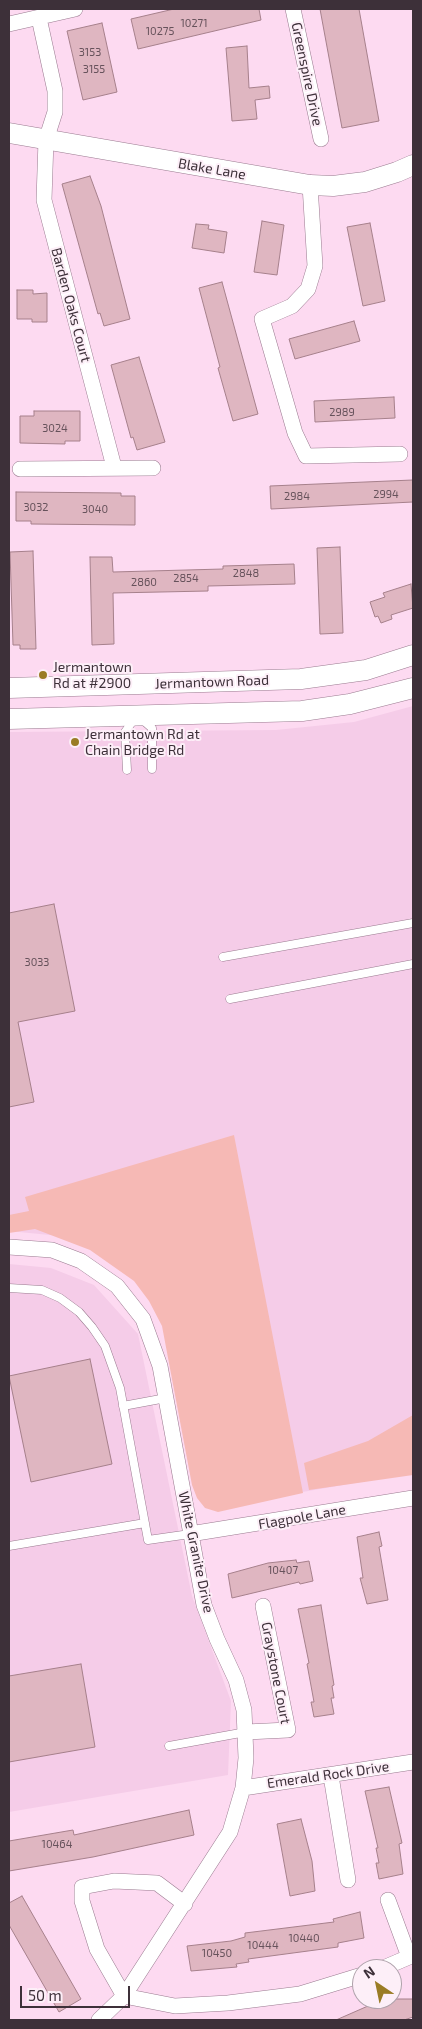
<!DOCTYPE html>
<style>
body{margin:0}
#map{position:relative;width:422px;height:2029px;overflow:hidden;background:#fddaf1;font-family:"Exo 2",sans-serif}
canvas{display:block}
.frame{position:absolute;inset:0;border:10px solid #3d3039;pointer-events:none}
.north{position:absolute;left:352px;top:1959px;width:50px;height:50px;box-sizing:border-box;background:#fdeff8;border:1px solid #b0a3ac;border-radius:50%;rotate:326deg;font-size:14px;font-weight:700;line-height:20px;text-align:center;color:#3d3039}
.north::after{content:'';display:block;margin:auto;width:18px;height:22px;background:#9a7c25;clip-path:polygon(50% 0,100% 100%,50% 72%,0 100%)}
.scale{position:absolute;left:20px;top:1986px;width:110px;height:22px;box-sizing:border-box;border:2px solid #3d3039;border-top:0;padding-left:6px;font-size:15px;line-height:18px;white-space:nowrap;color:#3d3039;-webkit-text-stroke:4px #fdeff8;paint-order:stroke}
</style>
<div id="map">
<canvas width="422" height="2029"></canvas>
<div class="frame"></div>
<div class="north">N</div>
<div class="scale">50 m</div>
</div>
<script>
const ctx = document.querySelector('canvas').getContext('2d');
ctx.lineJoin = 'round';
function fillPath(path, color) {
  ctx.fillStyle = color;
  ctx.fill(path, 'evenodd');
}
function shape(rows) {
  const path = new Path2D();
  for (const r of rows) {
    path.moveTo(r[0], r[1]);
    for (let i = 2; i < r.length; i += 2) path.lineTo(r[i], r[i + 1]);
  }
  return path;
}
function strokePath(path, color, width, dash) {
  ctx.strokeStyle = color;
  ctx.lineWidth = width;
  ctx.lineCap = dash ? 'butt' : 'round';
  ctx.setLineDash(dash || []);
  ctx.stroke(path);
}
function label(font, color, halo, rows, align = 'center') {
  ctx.font = font + ' "Exo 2",sans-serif';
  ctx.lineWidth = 4;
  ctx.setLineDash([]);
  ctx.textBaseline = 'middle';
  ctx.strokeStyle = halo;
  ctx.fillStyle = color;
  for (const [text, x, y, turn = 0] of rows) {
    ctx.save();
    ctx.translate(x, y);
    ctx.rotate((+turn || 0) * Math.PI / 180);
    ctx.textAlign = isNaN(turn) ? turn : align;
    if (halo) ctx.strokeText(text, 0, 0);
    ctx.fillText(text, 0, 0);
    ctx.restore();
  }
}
fillPath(shape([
 [413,706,413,1473,221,1506,164,1314,127,1269,70,1237,9,1231,9,732,276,730,354,722],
 [9,1264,51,1268,94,1285,138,1334,192,1596,231,1701,228,1775,9,1812]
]), '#f5cce8');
fillPath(shape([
 [234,1135,303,1493,218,1512,205,1508,197,1498,192,1485,162,1326,149,1301,134,1281,90,1250,35,1229,9,1233,9,1215,29,1211,25,1197],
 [413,1415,413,1475,309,1490,304,1463,368,1441]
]), '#f6b9b5');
const building = shape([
 [174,9,259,9,261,20,138,49,131,19,174,9],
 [320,9,359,9,379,121,342,128,320,9],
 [102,23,117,92,83,100,67,31,102,23],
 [247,46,249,88,269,86,270,98,255,100,257,119,232,121,226,48,247,46],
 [90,176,101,206,130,319,104,326,100,313,98,314,62,184,90,176],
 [262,221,284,225,277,275,254,272,262,221],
 [370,223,385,301,363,306,347,227,370,223],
 [196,224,209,225,208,229,227,232,224,253,192,248,196,224],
 [222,282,258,414,233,421,218,368,220,367,199,288,222,282],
 [17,290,33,290,33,294,47,293,47,322,32,322,32,319,17,319,17,290],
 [354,321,360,341,295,359,289,339,354,321],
 [139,357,165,442,137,450,133,437,131,438,111,365,139,357],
 [394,397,395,418,315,422,314,401,394,397],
 [34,411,80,411,80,441,65,441,65,444,20,443,20,416,34,416,34,411],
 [413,480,413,502,271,509,270,486,413,480],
 [16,492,121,493,121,496,135,496,135,525,31,524,31,521,16,521,16,492],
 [340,547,343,633,320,634,317,548,340,547],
 [33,551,36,649,20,649,20,645,13,645,10,552,33,551],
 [90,557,112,557,113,572,223,569,223,566,294,564,295,584,208,586,208,591,113,593,114,644,92,645,90,557],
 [411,584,413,608,391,615,392,619,381,623,378,616,375,617,370,602,385,597,383,593,411,584],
 [54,904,75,1011,18,1022,34,1102,9,1107,9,913,54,904],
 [90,1359,112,1464,31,1482,9,1376,90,1359],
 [379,1532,382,1546,379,1547,388,1600,367,1604,360,1578,363,1578,357,1537,379,1532],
 [296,1560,297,1563,309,1561,313,1581,300,1584,299,1582,232,1598,228,1574,268,1563,296,1560],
 [321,1605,334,1685,332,1686,334,1698,331,1698,334,1714,314,1717,311,1702,314,1702,307,1664,309,1663,298,1609,321,1605],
 [81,1664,95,1747,9,1762,9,1676,81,1664],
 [389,1787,402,1843,399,1844,403,1874,379,1879,376,1863,379,1863,376,1848,378,1848,365,1791,389,1787],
 [189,1810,194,1835,93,1857,9,1871,9,1841,73,1830,74,1835,189,1810],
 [301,1819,312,1861,315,1891,290,1896,277,1824,301,1819],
 [22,1896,81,1999,59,2012,9,1925,9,1903,22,1896],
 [360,1912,364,1938,338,1943,338,1947,248,1959,249,1962,236,1964,237,1967,191,1971,187,1946,231,1941,245,1937,245,1933,334,1922,333,1919,360,1912],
 [384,1999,413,1999,413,2017,404,2020,336,2020,384,1999]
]);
fillPath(building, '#dfb6c1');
strokePath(building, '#a6808b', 1);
const lane = shape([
 [127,770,125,732,137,715,152,728,152,769],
 [223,957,413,923],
 [230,999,413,964],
 [9,1288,42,1290,60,1298,79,1312,92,1327,105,1346,120,1388,148,1540,190,1534],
 [123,1406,166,1398],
 [9,1546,145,1523],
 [169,1746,246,1732]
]);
const street = shape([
 [293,9,321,139],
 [39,18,55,91,55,112,46,140,44,200,114,467],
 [9,24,75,9],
 [310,185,315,266,308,289,292,306,262,319,295,433,306,456,400,454],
 [20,469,153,468],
 [9,1247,52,1250,81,1261,117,1286,143,1319,160,1366,204,1605,217,1639,236,1680,244,1710,246,1758,243,1788,230,1832,124,1996,99,2020],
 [190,1534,413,1498],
 [246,1732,288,1730,263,1606],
 [331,1776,348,1880],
 [243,1788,413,1762],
 [185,1904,157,1883,114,1881,82,1887,82,1901,97,1949,124,1996,175,2006,228,2003,300,1994,362,1975],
 [381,1969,409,1957,388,1900]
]);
const secondary = shape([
 [9,133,310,185,333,186,365,182,397,172,413,165],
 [9,688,301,679,366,670,413,655],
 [9,719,302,711,350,704,413,688]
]);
strokePath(lane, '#9a7b90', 9);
strokePath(street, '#9a7b90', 16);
strokePath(secondary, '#9a7b90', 21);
strokePath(lane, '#fff', 8);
strokePath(street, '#fff', 15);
strokePath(secondary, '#fff', 20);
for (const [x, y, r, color] of [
 [43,675,5,"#9a7c25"],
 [75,742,5,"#9a7c25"]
]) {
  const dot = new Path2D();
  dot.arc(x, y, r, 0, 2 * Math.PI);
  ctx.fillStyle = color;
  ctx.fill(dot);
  strokePath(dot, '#fdeff8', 2);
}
label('11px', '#66525b', null, [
 ["10271",194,23],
 ["10275",160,31],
 ["3153",90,52],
 ["3155",94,69],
 ["2989",342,412],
 ["3024",55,428],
 ["2994",386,494],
 ["2984",297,496],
 ["3032",36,507],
 ["3040",95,509],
 ["2848",246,573],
 ["2854",186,578],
 ["2860",144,582],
 ["3033",37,962],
 ["10407",283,1570],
 ["10464",57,1844],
 ["10440",304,1938],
 ["10444",263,1945],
 ["10450",217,1953]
]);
label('14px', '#3d3039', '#fdeff8', [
 ["Greenspire Drive",307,74,78],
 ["Blake Lane",212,169,10],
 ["Barden Oaks Court",71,305,75],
 ["Jermantown Road",212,682,-2],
 ["Flagpole Lane",302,1517,-10],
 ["White Granite Drive",196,1552,78],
 ["Graystone Court",276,1673,79],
 ["Emerald Rock Drive",328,1775,-8]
]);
label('14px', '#3d3039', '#fdeff8', [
 ["Jermantown",53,667],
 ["Rd at #2900",53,683],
 ["Jermantown Rd at",85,734],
 ["Chain Bridge Rd",85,750]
], 'left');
</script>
